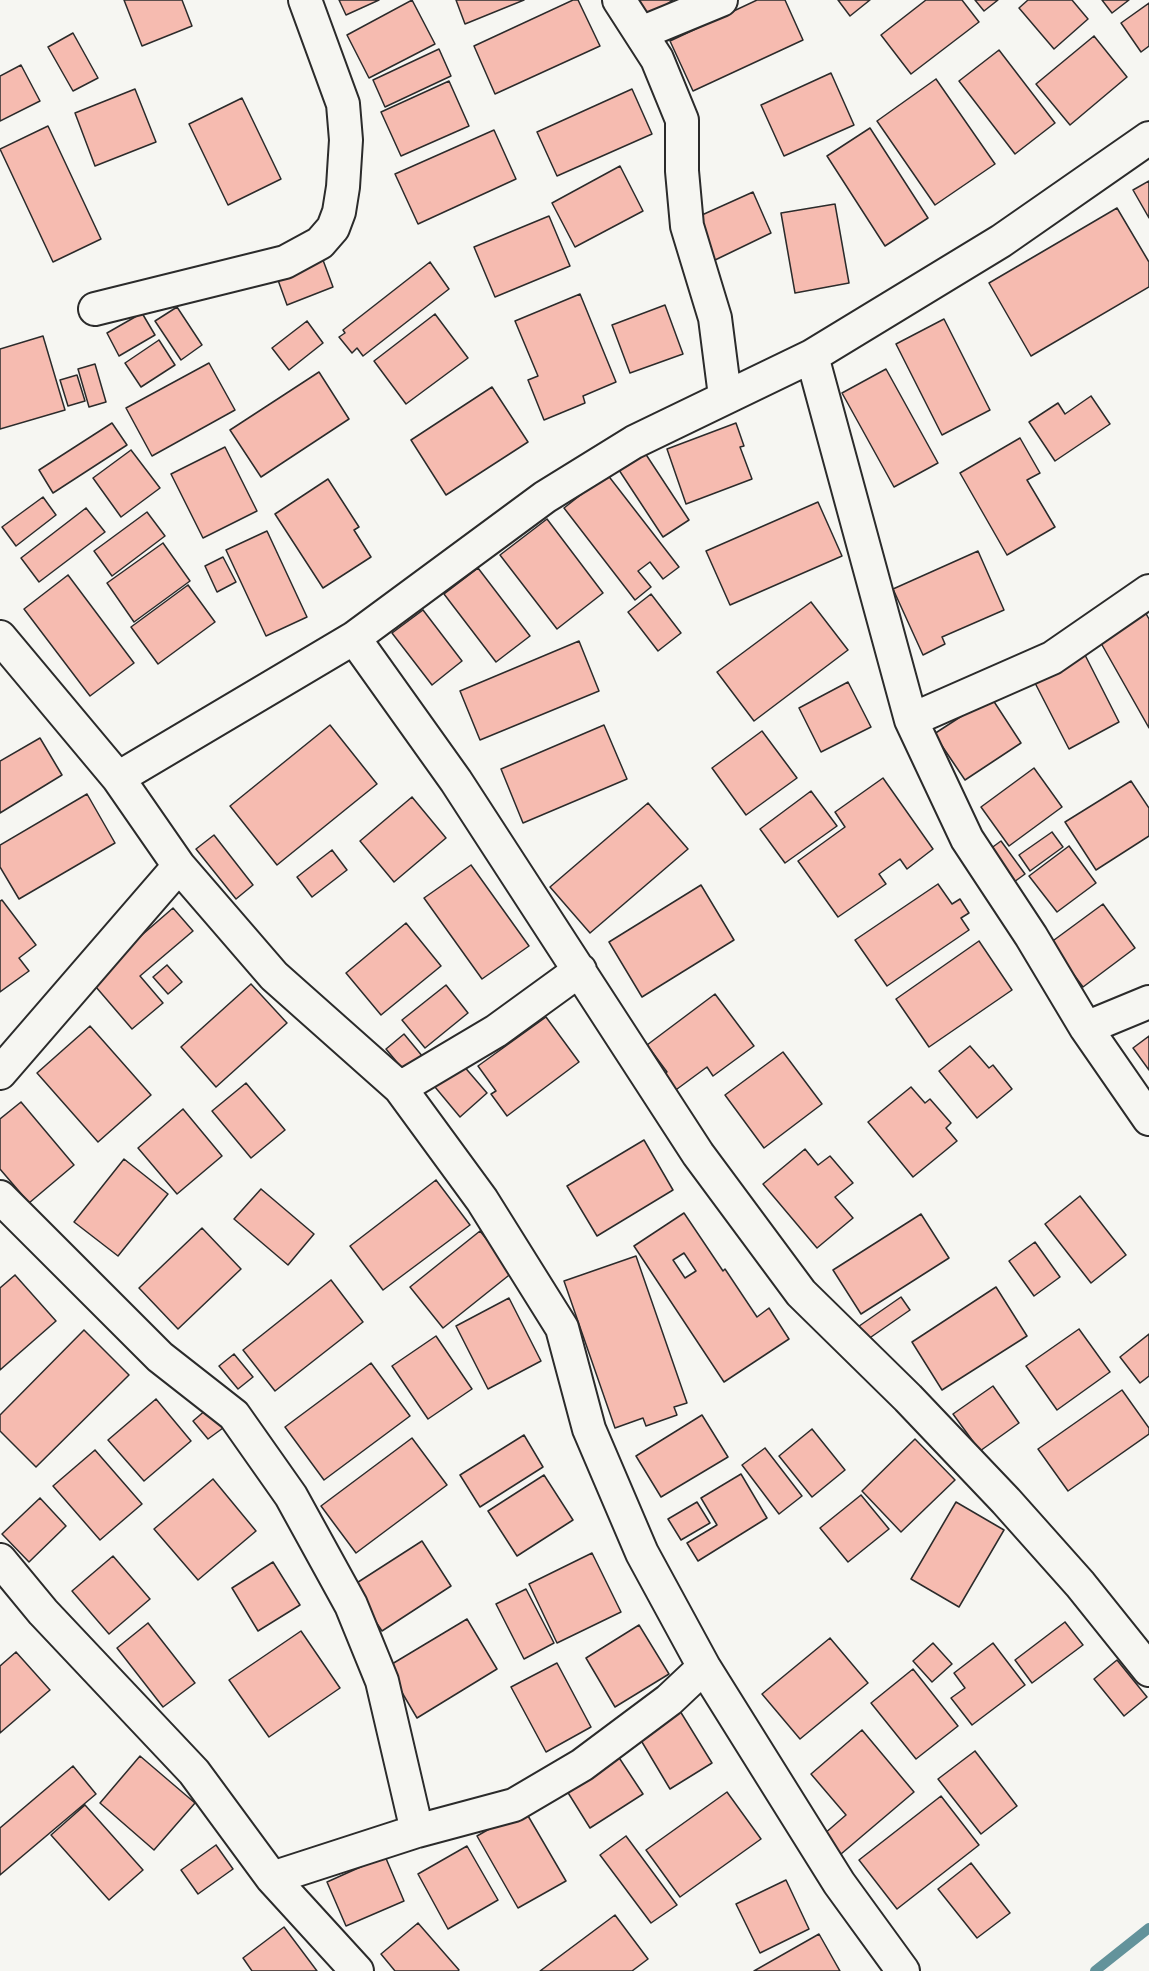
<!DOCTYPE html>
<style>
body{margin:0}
canvas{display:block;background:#f6f6f2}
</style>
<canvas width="1149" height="1971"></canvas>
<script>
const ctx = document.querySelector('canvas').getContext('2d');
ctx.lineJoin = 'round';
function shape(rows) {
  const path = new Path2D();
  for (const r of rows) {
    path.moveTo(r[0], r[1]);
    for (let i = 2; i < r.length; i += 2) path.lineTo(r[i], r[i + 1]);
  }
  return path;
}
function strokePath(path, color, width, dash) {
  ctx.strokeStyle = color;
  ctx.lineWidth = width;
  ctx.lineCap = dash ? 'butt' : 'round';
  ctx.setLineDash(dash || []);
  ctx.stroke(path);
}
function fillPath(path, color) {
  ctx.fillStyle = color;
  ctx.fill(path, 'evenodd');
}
strokePath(shape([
 [1095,1971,1149,1928]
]), '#63939b', 10);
const building = shape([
 [124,0,182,0,192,26,142,46,124,0],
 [339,0,379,0,346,15,339,0],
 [412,0,435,44,369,78,347,35,412,0],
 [456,0,524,0,465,24,456,0],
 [573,0,578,0,600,46,495,94,474,46,573,0],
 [632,0,673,0,645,19,632,0],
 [757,0,785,0,803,40,693,91,670,41,757,0],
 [838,0,870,0,850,16,838,0],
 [926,0,962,0,979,22,911,74,881,35,926,0],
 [975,0,998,0,984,11,975,0],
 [1028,0,1072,0,1088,19,1054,49,1019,8,1028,0],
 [1102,0,1129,0,1112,13,1102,0],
 [1149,3,1149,46,1141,52,1121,23,1149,3],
 [73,33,98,78,73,91,48,47,73,33],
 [1094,36,1127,77,1070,125,1036,84,1094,36],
 [439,49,451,76,385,107,373,80,439,49],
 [999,50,1055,123,1015,154,959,81,999,50],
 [21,65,40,101,0,121,0,76,21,65],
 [831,73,854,125,784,156,761,105,831,73],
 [936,79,995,164,935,205,877,121,936,79],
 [449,81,469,126,401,156,381,112,449,81],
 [135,89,156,142,95,166,75,113,135,89],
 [632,89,652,134,557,176,537,132,632,89],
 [242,98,281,179,228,205,189,124,242,98],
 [48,126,101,239,53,262,0,149,48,126],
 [870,128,928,218,885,246,827,156,870,128],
 [494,130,516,179,418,224,395,174,494,130],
 [620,166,643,211,575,247,552,203,620,166],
 [1149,181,1149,218,1133,190,1149,181],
 [753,192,771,233,713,261,693,219,753,192],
 [835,204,849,283,795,293,781,213,835,204],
 [1117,208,1149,262,1149,287,1031,356,989,283,1117,208],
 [549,216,570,266,495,297,474,247,549,216],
 [320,252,333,287,287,305,274,269,320,252],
 [430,262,449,289,363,356,357,348,352,353,339,337,345,333,343,330,430,262],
 [580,294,616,382,583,396,585,403,544,420,528,380,538,376,515,321,580,294],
 [665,305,683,354,630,373,612,325,665,305],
 [177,307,202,345,181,360,155,321,177,307],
 [142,313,155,335,119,356,107,333,142,313],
 [435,314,468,358,406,404,374,361,435,314],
 [944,319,990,410,942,435,896,344,944,319],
 [307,321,323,343,289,370,272,348,307,321],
 [43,336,65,410,0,429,0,349,43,336],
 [159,340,175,365,141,387,125,363,159,340],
 [209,363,235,410,152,456,126,408,209,363],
 [95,364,106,402,89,407,78,369,95,364],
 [886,369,938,463,894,487,842,393,886,369],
 [319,372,349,419,261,477,230,430,319,372],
 [77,375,85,401,68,406,60,380,77,375],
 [492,387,528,442,446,495,411,440,492,387],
 [1091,396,1110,424,1055,461,1029,422,1058,403,1065,414,1091,396],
 [112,423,127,445,53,493,39,470,112,423],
 [736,423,744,446,740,447,752,479,686,504,667,449,736,423],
 [1020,438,1040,473,1027,480,1055,527,1007,555,960,473,1020,438],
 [225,447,257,511,203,538,171,474,225,447],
 [131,450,160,488,121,517,93,478,131,450],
 [645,453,689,520,663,537,619,470,645,453],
 [607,474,679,567,663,579,650,562,638,571,651,587,635,600,564,508,607,474],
 [328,479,359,527,354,530,371,557,323,588,275,514,328,479],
 [43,497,56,515,16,546,2,527,43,497],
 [818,502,842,556,730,605,706,551,818,502],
 [86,508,105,532,39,582,21,558,86,508],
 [147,512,165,536,112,576,94,551,147,512],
 [547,519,603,593,557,629,500,555,547,519],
 [267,531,307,617,266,636,226,550,267,531],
 [163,543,190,581,134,622,107,583,163,543],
 [978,551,1004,610,942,637,945,644,923,655,893,589,978,551],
 [223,557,236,582,217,592,205,566,223,557],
 [478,568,530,636,496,662,444,594,478,568],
 [68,575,134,663,90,696,24,609,68,575],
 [188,585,215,622,158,664,131,627,188,585],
 [651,594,681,633,658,651,628,612,651,594],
 [811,602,848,650,754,721,717,672,811,602],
 [1140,603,1149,619,1149,728,1093,629,1140,603],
 [423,610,462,661,432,685,392,633,423,610],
 [579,641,599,691,480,740,460,691,579,641],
 [1085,655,1119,722,1069,749,1034,681,1085,655],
 [848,682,871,727,821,752,799,708,848,682],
 [991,697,1021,743,965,780,934,734,991,697],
 [330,725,377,784,277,865,230,806,330,725],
 [604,725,627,779,523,823,501,769,604,725],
 [762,731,797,778,746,815,712,768,762,731],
 [40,738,62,775,0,813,0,761,40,738],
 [1034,768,1062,807,1009,846,981,807,1034,768],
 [883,778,933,849,907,869,900,859,879,874,886,884,838,917,798,861,845,827,835,812,883,778],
 [1131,781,1149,808,1149,836,1096,870,1065,822,1131,781],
 [811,791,837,826,785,863,760,829,811,791],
 [87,794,115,843,19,899,0,867,0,845,87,794],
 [412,797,446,838,394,882,360,841,412,797],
 [648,803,688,849,590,933,550,887,648,803],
 [1052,832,1063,847,1030,871,1019,855,1052,832],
 [214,835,253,885,236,899,196,849,214,835],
 [1001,841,1025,874,1014,882,990,849,1001,841],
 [1069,846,1096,883,1057,912,1029,876,1069,846],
 [332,850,347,870,312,897,297,877,332,850],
 [471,865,529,946,482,979,424,898,471,865],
 [938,884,952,904,960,899,969,913,961,918,969,930,887,986,855,940,938,884],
 [701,885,734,940,642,997,609,942,701,885],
 [2,900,36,945,19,958,29,971,0,992,0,901,2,900],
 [1103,904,1135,948,1083,987,1050,943,1103,904],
 [173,908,193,931,140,976,163,1003,132,1029,90,980,173,908],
 [406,923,441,966,381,1015,346,973,406,923],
 [979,941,1012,990,929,1047,896,999,979,941],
 [167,965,182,982,168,994,153,977,167,965],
 [251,984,287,1023,216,1087,181,1047,251,984],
 [446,985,468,1013,425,1048,402,1020,446,985],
 [715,994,754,1046,713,1076,707,1067,673,1092,661,1076,667,1072,647,1045,715,994],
 [546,1017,579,1062,507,1116,491,1094,496,1091,478,1066,546,1017],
 [90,1026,151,1095,98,1142,37,1073,90,1026],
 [404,1034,423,1057,405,1072,386,1049,404,1034],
 [1149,1036,1149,1070,1133,1048,1149,1036],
 [970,1046,989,1068,993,1065,1012,1089,977,1118,939,1071,970,1046],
 [783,1052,822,1104,764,1148,725,1095,783,1052],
 [462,1064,487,1093,460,1117,435,1087,462,1064],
 [246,1083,285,1130,251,1158,212,1111,246,1083],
 [911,1087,925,1103,930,1099,951,1123,946,1128,957,1141,913,1177,868,1122,911,1087],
 [21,1102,74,1165,29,1203,0,1169,0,1119,21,1102],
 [183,1109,222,1156,177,1194,138,1148,183,1109],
 [644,1140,673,1190,597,1236,567,1186,644,1140],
 [805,1149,818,1165,830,1156,853,1183,835,1197,853,1218,817,1248,763,1184,805,1149],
 [124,1159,168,1194,118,1256,74,1222,124,1159],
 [436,1180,470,1225,383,1290,350,1246,436,1180],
 [261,1189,314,1234,288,1265,234,1219,261,1189],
 [1080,1196,1126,1255,1091,1283,1045,1224,1080,1196],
 [684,1213,723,1271,725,1269,757,1317,769,1308,789,1339,724,1382,634,1246,684,1213],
 [684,1253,696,1271,685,1278,673,1260,684,1253],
 [921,1214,949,1258,861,1314,833,1270,921,1214],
 [202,1228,241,1269,178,1329,139,1288,202,1228],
 [480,1231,513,1272,443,1328,410,1287,480,1231],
 [1035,1242,1060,1277,1034,1296,1009,1261,1035,1242],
 [636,1256,687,1403,674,1407,677,1415,646,1426,643,1418,615,1428,564,1281,636,1256],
 [15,1275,56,1321,0,1370,0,1288,15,1275],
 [331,1280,363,1322,275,1391,243,1350,331,1280],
 [996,1287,1027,1336,942,1390,912,1342,996,1287],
 [901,1297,910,1310,861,1344,852,1331,901,1297],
 [509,1298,541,1361,488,1389,456,1326,509,1298],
 [1079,1329,1110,1372,1057,1410,1026,1366,1079,1329],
 [84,1330,129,1375,36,1467,0,1431,0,1415,84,1330],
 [1149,1334,1149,1376,1140,1383,1120,1357,1149,1334],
 [436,1336,472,1389,428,1419,392,1366,436,1336],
 [234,1354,253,1377,238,1389,219,1366,234,1354],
 [371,1363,410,1416,324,1480,285,1427,371,1363],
 [993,1386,1019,1423,980,1451,953,1414,993,1386],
 [1122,1390,1149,1428,1149,1434,1068,1491,1038,1449,1122,1390],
 [156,1399,191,1441,144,1481,108,1440,156,1399],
 [207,1409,223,1428,208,1439,193,1421,207,1409],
 [702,1415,728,1457,661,1497,636,1456,702,1415],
 [812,1429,845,1470,812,1497,779,1456,812,1429],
 [524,1435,543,1467,480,1507,460,1475,524,1435],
 [412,1438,447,1485,356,1553,321,1506,412,1438],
 [915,1439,955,1480,901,1532,862,1491,915,1439],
 [765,1448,802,1496,779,1514,742,1465,765,1448],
 [95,1450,142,1504,100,1540,53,1486,95,1450],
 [741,1474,767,1518,698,1561,687,1543,717,1525,701,1498,741,1474],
 [544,1475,573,1520,517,1556,488,1511,544,1475],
 [213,1479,256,1531,198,1580,154,1529,213,1479],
 [861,1495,889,1529,848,1562,820,1528,861,1495],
 [40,1498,66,1526,29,1562,2,1534,40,1498],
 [697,1502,710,1523,681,1540,668,1519,697,1502],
 [956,1502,1004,1530,959,1607,911,1579,956,1502],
 [422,1541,451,1586,382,1631,352,1586,422,1541],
 [592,1553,621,1612,557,1643,529,1584,592,1553],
 [113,1556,150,1599,109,1634,72,1591,113,1556],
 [273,1562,300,1605,258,1631,232,1588,273,1562],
 [526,1589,554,1643,524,1659,496,1604,526,1589],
 [467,1619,497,1669,417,1718,387,1667,467,1619],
 [1065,1622,1083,1645,1032,1683,1015,1660,1065,1622],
 [148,1623,195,1683,163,1707,117,1648,148,1623],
 [639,1625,669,1674,615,1707,586,1658,639,1625],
 [301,1631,340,1688,269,1737,229,1680,301,1631],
 [830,1638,868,1683,800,1739,762,1694,830,1638],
 [933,1643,952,1664,932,1682,913,1661,933,1643],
 [993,1643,1025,1685,972,1725,951,1698,965,1688,954,1673,993,1643],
 [16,1652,50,1690,0,1733,0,1666,16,1652],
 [1117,1660,1147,1697,1124,1716,1094,1679,1117,1660],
 [557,1663,591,1727,546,1752,511,1687,557,1663],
 [913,1669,958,1726,916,1759,871,1703,913,1669],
 [680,1711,712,1763,670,1789,639,1737,680,1711],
 [862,1730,914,1792,841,1854,824,1834,846,1815,811,1774,862,1730],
 [614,1750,643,1794,590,1828,562,1783,614,1750],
 [975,1751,1017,1806,981,1834,938,1779,975,1751],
 [140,1756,195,1803,154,1850,100,1803,140,1756],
 [73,1766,96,1794,0,1875,0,1828,73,1766],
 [727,1792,761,1839,680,1897,646,1850,727,1792],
 [941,1796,979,1845,897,1909,859,1860,941,1796],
 [85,1805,143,1870,109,1900,51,1835,85,1805],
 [524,1809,566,1881,518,1908,477,1836,524,1809],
 [626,1836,677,1905,651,1923,600,1855,626,1836],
 [216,1845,233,1869,198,1894,181,1870,216,1845],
 [467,1846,498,1900,448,1929,418,1874,467,1846],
 [385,1856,404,1901,346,1926,327,1882,385,1856],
 [971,1863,1010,1913,977,1938,938,1889,971,1863],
 [786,1880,809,1929,760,1953,736,1904,786,1880],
 [615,1915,648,1959,632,1971,540,1971,615,1915],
 [418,1923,459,1970,458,1971,395,1971,381,1954,418,1923],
 [284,1927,317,1971,252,1971,243,1958,284,1927],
 [819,1934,840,1971,754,1971,819,1934]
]);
fillPath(building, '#f6bbb0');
strokePath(building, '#2b2b2b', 1.5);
const street = shape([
 [619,0,657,59,682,120,682,171,687,226,715,318,725,396],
 [641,33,721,0],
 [95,309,285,262,320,243,333,228,339,212,343,187,346,140,343,104,305,0],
 [812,356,911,720,967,839,1031,936,1086,1028,1149,1119],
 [0,637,118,778,179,866,274,976,400,1088,482,1200,562,1328,589,1429,642,1553,704,1667,839,1883,903,1971],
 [354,638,456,781,698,1154,801,1293,908,1398,1006,1501,1080,1584,1149,1670],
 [911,720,1052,658,1149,591],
 [118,778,354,638,545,497,634,442,812,356,1001,241,1149,138],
 [1086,1028,1149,1002],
 [0,1073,179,866],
 [400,1088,496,1031,580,970],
 [0,1197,160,1357,234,1415,291,1496,351,1605,382,1681,417,1831],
 [0,1560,43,1612,194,1772,272,1878,357,1971],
 [272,1878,417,1831,514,1805,582,1765,669,1700,704,1667]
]);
strokePath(street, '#2b2b2b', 36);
strokePath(street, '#f6f6f2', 32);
</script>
